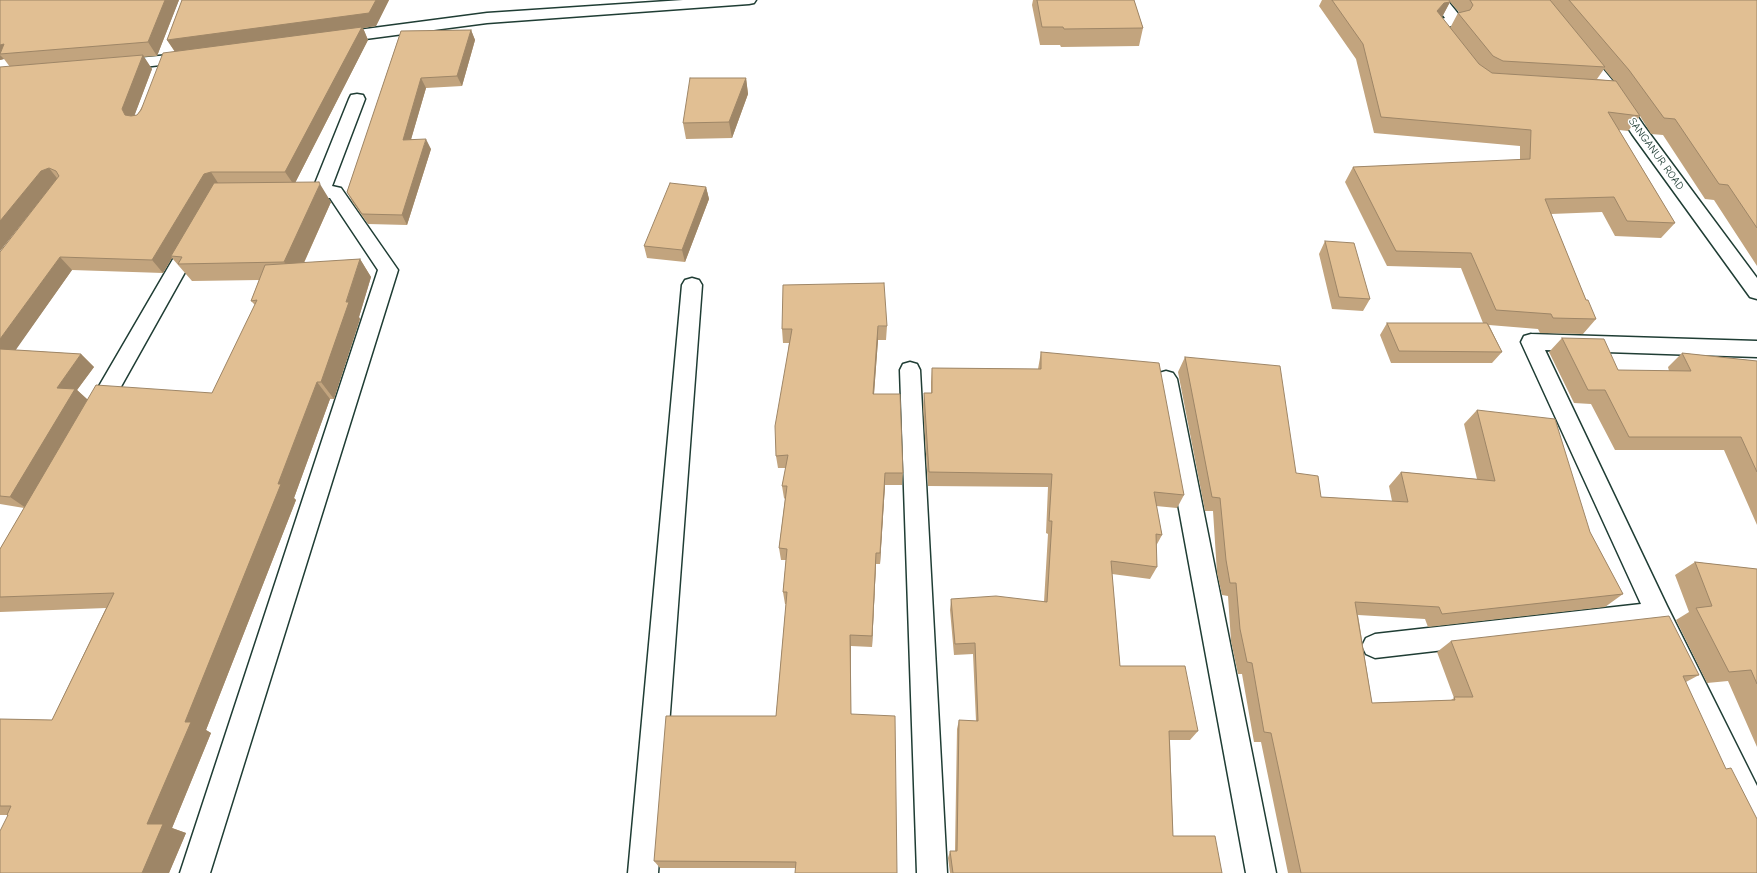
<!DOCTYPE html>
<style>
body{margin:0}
canvas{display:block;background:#fff}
</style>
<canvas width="1757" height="873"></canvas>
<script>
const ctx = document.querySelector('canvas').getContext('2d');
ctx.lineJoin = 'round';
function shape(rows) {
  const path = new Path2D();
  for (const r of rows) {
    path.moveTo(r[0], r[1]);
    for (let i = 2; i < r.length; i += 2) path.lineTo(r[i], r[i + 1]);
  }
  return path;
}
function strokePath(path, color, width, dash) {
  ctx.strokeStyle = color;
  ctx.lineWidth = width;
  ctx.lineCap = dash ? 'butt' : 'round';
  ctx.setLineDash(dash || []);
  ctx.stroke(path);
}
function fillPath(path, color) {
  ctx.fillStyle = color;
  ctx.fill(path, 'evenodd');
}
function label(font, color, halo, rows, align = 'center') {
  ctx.font = font + ' "Comic Neue",sans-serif';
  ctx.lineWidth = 3;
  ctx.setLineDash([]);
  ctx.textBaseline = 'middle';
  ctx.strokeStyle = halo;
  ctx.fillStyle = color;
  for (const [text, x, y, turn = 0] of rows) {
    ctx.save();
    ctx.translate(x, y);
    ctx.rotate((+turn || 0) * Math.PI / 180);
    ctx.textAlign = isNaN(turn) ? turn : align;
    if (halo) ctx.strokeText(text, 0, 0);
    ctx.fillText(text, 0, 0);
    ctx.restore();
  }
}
const minor = shape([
 [683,0,756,0,754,3,749,4,487,23,335,43,329,41,327,38,329,35,335,33,487,13,683,0],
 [1432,0,1447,0,1464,21,1461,24,1447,27,1460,43,1458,46,1452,48,1446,46,1430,26,1437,20,1445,18,1432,0],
 [190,53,196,55,198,58,196,61,117,70,111,68,109,65,111,62,117,60,190,53],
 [357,94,363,95,365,99,332,186,341,188,398,270,210,873,180,873,378,270,330,198,294,198,288,196,285,192,288,188,294,186,314,186,349,99,351,95,357,94],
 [194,233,201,235,203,240,104,417,96,420,88,417,85,411,88,405,187,235,194,233],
 [692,278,699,280,702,285,658,873,628,873,682,285,685,280,692,278],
 [1531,334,1757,341,1757,357,1545,350,1667,606,1757,786,1757,830,1747,826,1651,626,1375,658,1366,654,1362,646,1366,638,1375,634,1641,604,1521,342,1524,336,1531,334],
 [910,362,917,364,920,370,947,873,917,873,900,370,903,364,910,362],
 [1166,371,1173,373,1177,379,1276,873,1246,873,1155,379,1159,373,1166,371]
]);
const secondary = shape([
 [1581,48,1587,50,1617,86,1644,126,1757,278,1757,299,1750,297,1632,134,1605,93,1575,56,1573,53,1575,50,1581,48]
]);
strokePath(minor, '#1f3d34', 3);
strokePath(secondary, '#1f3d34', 3);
fillPath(minor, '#fff');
fillPath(secondary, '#fff');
fillPath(shape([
 [0,0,179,0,157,56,143,57,152,69,134,116,137,115,175,52,167,40,182,0,389,0,376,26,363,28,368,40,295,183,331,202,304,263,360,259,371,277,359,317,360,319,334,399,330,399,294,498,296,500,206,730,211,733,172,828,186,833,169,873,0,873,8,816,7,815,0,815,0,719,52,720,106,608,0,612,0,549,24,508,0,504,0,252,47,192,0,251,0,67,10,67,4,59,0,60],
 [172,258,192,281,259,280,251,301,255,305,212,393,87,399,77,390,94,367,81,354,15,350,72,270,163,273],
 [1033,0,1134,0,1143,28,1139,46,1061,47,1060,45,1040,45,1032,5],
 [1322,0,1757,0,1757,266,1714,200,1705,199,1663,135,1651,134,1640,116,1628,131,1619,130,1675,223,1661,238,1615,236,1602,212,1551,214,1586,300,1596,319,1583,334,1540,333,1538,329,1489,325,1502,352,1492,363,1391,363,1380,335,1387,323,1483,323,1461,268,1387,266,1345,182,1353,167,1520,160,1520,146,1374,133,1356,59,1319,6],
 [1450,2,1459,12,1458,13,1450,28,1441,17,1442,17],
 [1604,69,1614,81,1597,79],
 [471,30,475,40,462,86,426,88,411,139,431,149,407,225,368,224,353,203,347,192,401,31],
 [746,78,748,94,732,138,686,139,683,123],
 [706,187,709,199,685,262,647,258,644,246],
 [1325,241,1370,299,1363,311,1332,309,1319,254],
 [887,326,886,340,878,340,874,394,903,473,902,485,885,485,880,564,876,564,872,647,851,646,851,714,795,868,660,868,654,861,776,716,786,604,785,604,783,592,786,560,781,560,779,548,785,499,784,498,782,486,786,468,778,468,776,456,789,343,783,343,782,329],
 [1562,338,1618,370,1669,371,1668,367,1682,353,1757,361,1757,525,1724,450,1615,450,1591,404,1574,403,1549,352],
 [1041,352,1184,495,1177,508,1156,506,1162,535,1156,546,1157,567,1150,579,1112,574,1120,666,1198,731,1190,740,1170,740,1173,836,1222,873,950,873,948,858,950,851,955,851,957,729,959,720,976,721,973,654,954,655,950,610,951,599,1044,602,1048,534,1046,533,1048,487,928,486,923,407,924,393,931,393,931,382,932,368,1038,369],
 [1185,357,1296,473,1321,497,1392,501,1389,486,1401,472,1477,479,1464,424,1477,410,1590,532,1623,594,1605,607,1428,627,1425,619,1358,615,1372,703,1451,700,1454,698,1437,652,1451,641,1699,675,1686,682,1757,873,1288,873,1261,742,1254,742,1242,674,1238,674,1231,641,1228,596,1222,595,1217,573,1213,511,1205,511,1178,372],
 [1695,562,1757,569,1757,747,1728,681,1707,683,1676,620,1689,612,1675,575]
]), '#c2a47e');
fillPath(shape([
 [165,0,179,0,157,56,148,42],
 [376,0,389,0,376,26,363,28,368,40,294,185,285,172,176,53,167,40],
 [1450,2,1442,17,1436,19,1437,11,1444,3],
 [471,30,475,40,462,86,457,76],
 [4,44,0,54,0,45],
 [0,55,4,59,0,60],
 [143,55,152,69,132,122,125,115,122,109],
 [421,78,426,88,408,150,403,140],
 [746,78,748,94,732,138,729,122],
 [426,139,431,149,407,225,402,215],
 [49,168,60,182,53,184,0,251,0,221,41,171],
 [211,172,220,186,171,256,172,258,163,273,152,260,204,174],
 [320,184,331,202,296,280,284,262],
 [706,187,709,199,685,262,682,250],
 [60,257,72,270,8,361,0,354,0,339],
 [360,259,371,277,359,317,360,319,334,399,321,382],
 [878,326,878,340,873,407,873,394],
 [81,354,94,367,77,390,89,401,26,508,10,497,57,388],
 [317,382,330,399,294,498,296,500,206,730,211,733,172,828,186,833,169,873,142,873,147,824,185,722,278,484],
 [885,473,885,485,880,564,880,553],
 [876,553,876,564,872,647,872,636],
 [850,635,851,646,851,724,851,714]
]), '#9e8667');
const building = shape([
 [0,0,165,0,148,42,0,54,4,44,0,45,0,0],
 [182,0,376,0,369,13,167,40,182,0],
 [1037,0,1134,0,1143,28,1064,29,1063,27,1042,27,1037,0],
 [1332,0,1449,0,1450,2,1444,3,1437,11,1479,64,1492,73,1616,81,1640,116,1608,112,1675,223,1627,221,1614,197,1545,199,1586,300,1588,300,1596,319,1553,318,1551,314,1496,310,1471,253,1396,251,1353,167,1530,159,1531,130,1381,117,1363,44,1332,0],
 [1470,0,1550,0,1605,67,1503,61,1493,56,1458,13,1470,10,1473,5,1470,0],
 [1569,0,1757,0,1757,228,1728,185,1719,184,1675,119,1664,118,1629,70,1569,0],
 [362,27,285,172,211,172,204,174,152,260,60,257,0,339,0,252,59,176,56,171,49,168,41,171,0,221,0,67,143,55,122,109,125,115,131,116,137,115,141,110,163,53,362,27],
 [471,30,457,76,421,78,403,140,426,139,402,215,362,214,347,192,401,31,471,30],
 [690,78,746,78,729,122,683,123,690,78],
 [319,182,320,184,284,262,178,264,182,257,171,256,214,183,319,182],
 [670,183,706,187,682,250,644,246,670,183],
 [1325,241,1354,243,1370,299,1339,297,1325,241],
 [360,259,346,302,349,302,321,382,317,382,278,484,281,484,185,722,191,722,147,824,163,824,142,873,0,873,0,831,8,815,7,815,11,806,0,806,0,719,52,720,114,593,0,597,0,549,96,385,212,393,257,300,251,301,265,265,360,259],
 [884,283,887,326,878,326,873,394,900,394,903,473,885,473,880,553,876,553,872,636,850,635,851,714,895,716,897,873,795,873,796,862,654,861,666,716,776,716,787,592,783,592,787,549,779,548,787,486,782,486,788,455,776,456,775,426,792,329,782,329,783,285,884,283],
 [1387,323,1487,323,1502,352,1399,351,1387,323],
 [1562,338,1604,339,1618,370,1691,371,1682,353,1757,361,1757,472,1741,437,1629,437,1605,390,1588,390,1562,338],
 [0,349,81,354,57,388,75,389,10,497,0,496,0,349],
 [1041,352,1159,363,1184,495,1154,492,1162,535,1156,534,1157,567,1111,561,1120,666,1185,666,1198,731,1169,731,1173,836,1215,836,1222,873,953,873,950,851,957,851,959,720,978,721,975,643,955,644,951,599,996,596,1047,602,1052,521,1049,521,1052,474,929,472,924,393,932,393,932,368,1041,369,1041,352],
 [1185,357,1280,366,1296,473,1318,476,1321,497,1408,502,1401,472,1495,481,1477,410,1555,419,1590,532,1623,594,1442,614,1439,607,1355,602,1372,703,1455,700,1454,697,1473,697,1451,641,1669,616,1699,675,1683,676,1726,769,1731,768,1757,819,1757,873,1301,873,1271,733,1264,732,1252,663,1247,662,1240,629,1236,583,1230,583,1226,560,1220,498,1212,497,1185,357],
 [1695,562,1757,569,1757,684,1751,670,1729,672,1696,608,1712,606,1695,562]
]);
fillPath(building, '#e1bf93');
strokePath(building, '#9e8667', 1);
label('11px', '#1f3d34', '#fff', [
 ["SANGANUR ROAD",1656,154,54]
]);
</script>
